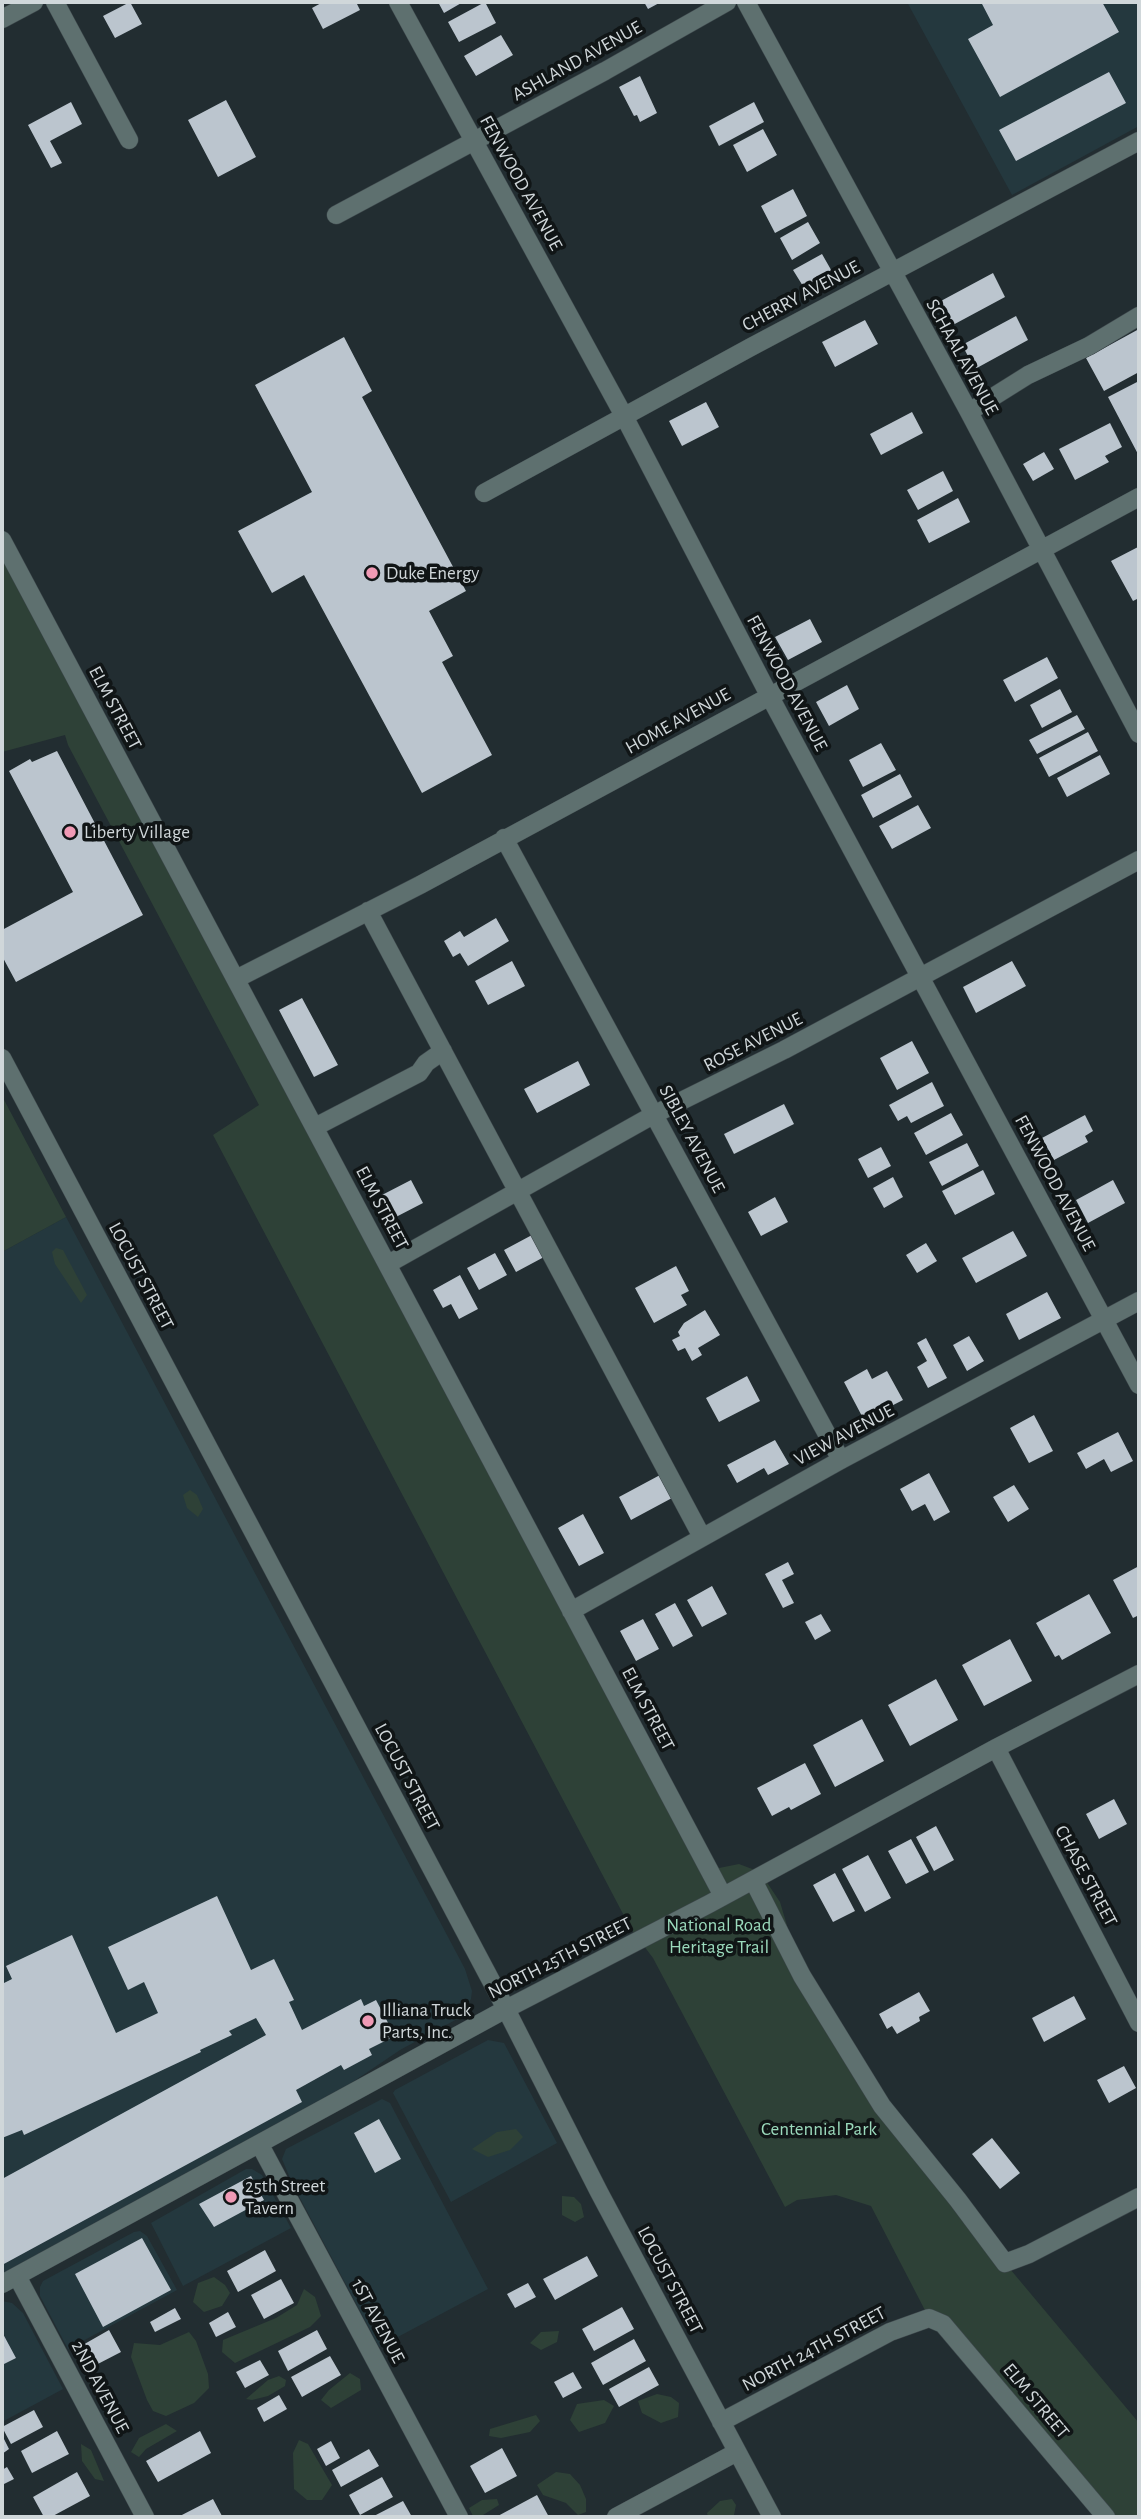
<!DOCTYPE html>
<style>
body{margin:0}
#map{position:relative;width:1141px;height:2519px;overflow:hidden;background:#222d31;font-family:"Alegreya Sans",sans-serif}
canvas{display:block}
.frame{position:absolute;inset:0;border:4px solid #d0d7da;pointer-events:none}
</style>
<div id="map">
<canvas width="1141" height="2519"></canvas>
<div class="frame"></div>
</div>
<script>
const ctx = document.querySelector('canvas').getContext('2d');
ctx.lineJoin = 'round';
function fillPath(path, color) {
  ctx.fillStyle = color;
  ctx.fill(path, 'evenodd');
}
function shape(rows) {
  const path = new Path2D();
  for (const r of rows) {
    path.moveTo(r[0], r[1]);
    for (let i = 2; i < r.length; i += 2) path.lineTo(r[i], r[i + 1]);
  }
  return path;
}
function strokePath(path, color, width, dash) {
  ctx.strokeStyle = color;
  ctx.lineWidth = width;
  ctx.lineCap = dash ? 'butt' : 'round';
  ctx.setLineDash(dash || []);
  ctx.stroke(path);
}
function label(font, color, halo, rows, align = 'center') {
  ctx.font = font + ' "Alegreya Sans",sans-serif';
  ctx.lineWidth = 7;
  ctx.setLineDash([]);
  ctx.textBaseline = 'middle';
  ctx.strokeStyle = halo;
  ctx.fillStyle = color;
  for (const [text, x, y, turn = 0] of rows) {
    ctx.save();
    ctx.translate(x, y);
    ctx.rotate((+turn || 0) * Math.PI / 180);
    ctx.textAlign = isNaN(turn) ? turn : align;
    if (halo) ctx.strokeText(text, 0, 0);
    ctx.fillText(text, 0, 0);
    ctx.restore();
  }
}
fillPath(shape([
 [907,2,1139,2,1139,126,1012,195],
 [66,1217,465,1969,472,1991,471,1999,459,2018,400,2050,338,2092,2,2274,2,1252],
 [488,2040,504,2043,557,2143,451,2202,393,2093,395,2090],
 [382,2099,390,2103,488,2289,379,2347,292,2183,282,2159,286,2149],
 [246,2169,252,2169,262,2175,291,2228,183,2286,151,2223],
 [140,2231,147,2236,177,2290,68,2349,40,2296,40,2287,43,2281,134,2232],
 [2,2301,12,2303,23,2313,63,2389,2,2422]
]), '#24383e');
fillPath(shape([
 [2,540,650,1758,719,1868,739,1864,760,1872,780,1902,802,1976,882,2106,1005,2263,1139,2423,1139,2517,1107,2517,929,2318,871,2206,836,2195,797,2200,785,2207,653,1958,631,1929,213,1135,259,1105,68,745,65,735,2,752],
 [2,1096,66,1217,2,1252],
 [56,1248,63,1250,87,1295,81,1303,55,1264,52,1252],
 [190,1490,197,1495,203,1509,198,1517,187,1508,183,1495],
 [516,2129,523,2137,510,2150,488,2157,472,2149,497,2132],
 [562,2196,574,2197,581,2204,584,2217,575,2222,562,2215],
 [214,2277,225,2285,230,2293,222,2306,204,2312,193,2302,198,2283],
 [304,2289,315,2297,321,2316,310,2327,235,2363,222,2352,223,2340,276,2318,297,2305],
 [559,2331,557,2342,541,2350,530,2343,541,2332],
 [189,2332,196,2341,208,2374,209,2388,194,2403,166,2416,153,2411,147,2400,131,2357,134,2343,160,2345],
 [350,2373,360,2379,361,2390,331,2408,321,2400,329,2390],
 [279,2376,286,2380,285,2386,268,2396,252,2400,246,2399,268,2380],
 [657,2394,671,2397,679,2403,678,2417,661,2423,642,2413,638,2401],
 [604,2400,614,2406,605,2423,579,2432,570,2420,577,2404],
 [536,2415,540,2421,530,2432,501,2438,489,2436,490,2429],
 [166,2424,177,2431,146,2449,139,2457,131,2452,139,2438],
 [299,2440,308,2444,332,2485,322,2500,307,2500,294,2489,293,2453],
 [81,2444,91,2450,104,2481,95,2479,82,2461],
 [556,2472,570,2474,580,2485,586,2499,586,2512,578,2515,566,2503,543,2495,537,2485],
 [497,2499,499,2505,483,2515,473,2516,469,2508,482,2500],
 [732,2499,736,2505,734,2515,730,2517,708,2517,707,2513,720,2501]
]), '#2e4137');
fillPath(shape([
 [130,2,142,24,115,38,103,16],
 [323,2,356,2,360,10,323,29,312,8],
 [438,2,463,2,444,13],
 [485,2,496,23,459,42,448,22],
 [644,2,661,2,648,9],
 [981,2,1102,2,1119,32,1000,97,968,39,993,25],
 [501,35,513,55,476,76,464,56],
 [1109,72,1126,103,1016,161,999,130],
 [640,76,657,113,640,122,637,115,634,116,619,87],
 [226,100,256,157,218,177,188,120],
 [71,102,82,124,50,141,62,163,51,168,28,125],
 [754,102,764,122,719,146,709,126],
 [763,129,777,155,747,172,733,145],
 [793,189,807,216,775,233,761,206],
 [808,222,820,243,792,260,780,238],
 [822,254,834,275,806,291,793,270],
 [993,273,1005,297,951,326,939,302],
 [1016,316,1028,340,975,369,962,345],
 [865,320,878,344,835,367,822,342],
 [1139,329,1139,372,1104,391,1086,358],
 [344,337,372,391,362,397,466,591,429,611,453,656,442,662,492,755,422,793,304,575,272,593,238,531,312,492,255,385],
 [1139,381,1139,456,1108,397],
 [706,402,719,427,682,446,669,421],
 [912,412,923,433,881,455,870,434],
 [1110,423,1122,447,1105,456,1109,462,1075,480,1059,449],
 [1044,452,1054,469,1033,481,1023,464],
 [943,471,953,491,918,510,907,490],
 [958,498,970,522,929,543,917,520],
 [1138,547,1139,598,1133,601,1111,561],
 [810,619,822,642,788,660,775,637],
 [1047,657,1058,678,1015,702,1003,680],
 [847,685,859,709,829,726,816,702],
 [1060,689,1072,712,1042,728,1030,705],
 [1077,715,1085,729,1037,754,1029,740],
 [1088,732,1098,751,1049,777,1039,758],
 [881,743,896,770,863,787,849,760],
 [57,751,143,915,16,982,2,956,2,930,73,892,9,771,30,759,32,762],
 [1100,755,1110,774,1067,797,1057,778],
 [900,774,912,797,873,818,861,795],
 [918,805,931,828,892,849,879,826],
 [496,918,509,941,468,966,460,953,453,957,444,941,460,931,464,937],
 [512,961,525,986,488,1005,475,981],
 [1012,961,1026,986,976,1013,963,987],
 [302,998,338,1065,314,1077,279,1010],
 [912,1041,929,1073,897,1090,880,1058],
 [578,1061,590,1085,537,1113,524,1089],
 [932,1082,944,1106,911,1123,907,1116,898,1121,889,1105],
 [784,1104,794,1124,734,1154,724,1134],
 [951,1113,963,1135,926,1155,914,1133],
 [1085,1115,1093,1131,1085,1136,1088,1142,1054,1160,1042,1138],
 [967,1143,979,1166,942,1186,929,1162],
 [881,1147,891,1166,868,1178,858,1159],
 [983,1170,995,1194,955,1215,942,1191],
 [893,1177,903,1197,884,1208,873,1188],
 [411,1180,423,1203,394,1218,382,1195],
 [1113,1180,1125,1203,1088,1223,1076,1200],
 [775,1197,788,1222,761,1236,748,1212],
 [1013,1231,1027,1256,976,1283,962,1258],
 [532,1235,544,1257,516,1272,504,1250],
 [926,1243,937,1261,917,1273,906,1255],
 [495,1253,507,1275,479,1290,467,1268],
 [676,1266,689,1291,681,1295,687,1305,654,1323,635,1288],
 [460,1275,478,1309,459,1319,451,1304,443,1308,433,1290],
 [1047,1292,1061,1318,1019,1340,1006,1314],
 [705,1310,720,1335,698,1348,702,1355,692,1361,685,1348,678,1351,672,1340,680,1336,678,1332,684,1323],
 [969,1336,984,1361,967,1371,953,1345],
 [926,1338,947,1378,928,1388,917,1367,927,1361,917,1343],
 [867,1369,872,1379,887,1371,903,1400,864,1420,844,1382],
 [747,1376,760,1401,719,1422,706,1398],
 [1034,1415,1053,1451,1029,1463,1010,1428],
 [1118,1432,1133,1461,1111,1472,1104,1459,1086,1469,1077,1453],
 [775,1440,789,1464,768,1475,764,1468,737,1483,727,1465],
 [929,1473,950,1512,934,1521,925,1504,912,1511,900,1489],
 [660,1475,672,1498,631,1520,619,1497],
 [1014,1485,1029,1509,1008,1522,993,1497],
 [583,1514,604,1553,579,1566,558,1528],
 [788,1562,794,1574,782,1580,794,1603,783,1608,765,1574],
 [1139,1566,1139,1615,1133,1618,1113,1580],
 [712,1586,727,1614,702,1627,687,1600],
 [1089,1594,1111,1633,1062,1660,1059,1655,1055,1657,1036,1623],
 [675,1603,693,1636,673,1647,655,1614],
 [821,1614,831,1631,815,1640,805,1622],
 [643,1619,659,1649,636,1661,620,1631],
 [1010,1639,1032,1681,984,1706,962,1665],
 [936,1679,958,1720,910,1746,888,1705],
 [862,1719,884,1761,835,1787,813,1745],
 [805,1763,821,1794,791,1810,789,1807,772,1816,757,1788],
 [1114,1799,1127,1824,1099,1839,1086,1814],
 [936,1826,954,1860,934,1871,916,1837],
 [911,1839,929,1872,906,1884,888,1851],
 [868,1855,891,1898,865,1912,842,1869],
 [835,1873,855,1911,833,1922,813,1885],
 [217,1896,251,1970,274,1959,294,2000,289,2002,302,2030,361,1999,364,2006,376,2000,395,2036,369,2049,372,2055,344,2070,341,2065,296,2090,302,2102,2,2265,2,2179,266,2035,256,2018,229,2031,232,2035,200,2050,201,2052,24,2135,22,2130,2,2138,2,1984,12,1979,6,1966,72,1935,116,2033,158,2013,144,1982,128,1990,108,1947],
 [919,1992,930,2011,919,2017,920,2021,897,2034,892,2026,887,2029,879,2014],
 [1074,1996,1086,2019,1044,2042,1032,2018],
 [1124,2066,1136,2088,1109,2103,1097,2080],
 [379,2119,401,2159,375,2173,354,2133],
 [992,2138,1020,2173,1000,2189,972,2154],
 [251,2176,264,2200,214,2227,199,2204],
 [142,2238,171,2290,103,2327,75,2274],
 [265,2250,276,2271,238,2292,227,2271],
 [587,2256,598,2276,555,2300,543,2279],
 [281,2279,294,2303,264,2319,251,2295],
 [528,2283,536,2297,515,2308,507,2294],
 [622,2307,634,2329,594,2351,582,2329],
 [175,2308,181,2319,155,2332,150,2322],
 [228,2312,236,2327,216,2337,209,2323],
 [109,2330,121,2352,92,2367,81,2346],
 [317,2330,327,2349,288,2371,278,2351],
 [2,2332,16,2358,2,2365],
 [634,2339,646,2361,603,2385,591,2363],
 [330,2356,341,2375,302,2397,291,2377],
 [260,2360,269,2375,245,2388,236,2372],
 [649,2367,659,2385,619,2407,609,2389],
 [573,2372,582,2388,563,2398,554,2382],
 [279,2395,287,2409,264,2422,257,2408],
 [34,2410,43,2427,11,2444,2,2427],
 [57,2431,69,2454,32,2473,21,2451],
 [200,2431,211,2453,158,2482,146,2461],
 [2,2435,9,2449,2,2454],
 [331,2441,340,2458,326,2466,317,2449],
 [502,2448,517,2476,485,2493,470,2466],
 [369,2449,379,2466,341,2487,332,2470],
 [7,2467,14,2479,2,2485,2,2470],
 [77,2472,90,2496,51,2517,44,2517,33,2497],
 [382,2477,393,2497,360,2515,349,2495],
 [537,2495,549,2517,496,2517],
 [213,2499,222,2516,219,2517,178,2517],
 [403,2501,412,2517,372,2517]
]), '#bbc5ce');
const minor = shape([
 [55,2,129,140],
 [398,2,624,416,769,695,1139,1385],
 [746,2,969,412,1139,734],
 [2,19,34,2],
 [336,215,605,71,727,2],
 [969,412,1028,375,1089,346,1139,316],
 [484,493,751,347,1139,141],
 [2,540,723,1896],
 [504,838,841,1460],
 [368,911,702,1537],
 [236,979,420,885,1139,497],
 [2,1058,506,2009,599,2192,772,2517],
 [315,1127,419,1073,426,1063,443,1051],
 [388,1264,655,1114,784,1050,1139,860],
 [571,1611,841,1460,1139,1301],
 [996,1748,1139,2023],
 [753,1880,802,1976,882,2106,958,2200,1005,2263,1029,2254,1139,2197],
 [260,2145,459,2517],
 [17,2276,145,2517],
 [2,2284,506,2009,709,1904,996,1748,1139,1674],
 [721,2422,890,2332,929,2318,943,2324,1106,2517],
 [616,2517,737,2452]
]);
strokePath(minor, '#3e484c', 19);
strokePath(minor, '#5e706f', 18);
for (const [x, y, r, color] of [
 [372,573,7,"#f09ab5"],
 [70,832,7,"#f09ab5"],
 [368,2021,7,"#f09ab5"],
 [231,2197,7,"#f09ab5"]
]) {
  const dot = new Path2D();
  dot.arc(x, y, r, 0, 2 * Math.PI);
  ctx.fillStyle = color;
  ctx.fill(dot);
  strokePath(dot, '#101516', 2.5);
}
label('19px', '#d0d7da', '#101516', [
 ["ASHLAND AVENUE",577,61,-29],
 ["FENWOOD AVENUE",521,183,61],
 ["CHERRY AVENUE",801,296,-28],
 ["SCHAAL AVENUE",962,357,61],
 ["FENWOOD AVENUE",787,683,62],
 ["ELM STREET",115,708,62],
 ["HOME AVENUE",678,721,-29],
 ["ROSE AVENUE",753,1042,-27],
 ["SIBLEY AVENUE",692,1139,62],
 ["FENWOOD AVENUE",1055,1183,62],
 ["ELM STREET",382,1208,62],
 ["LOCUST STREET",141,1276,62],
 ["VIEW AVENUE",844,1435,-28],
 ["ELM STREET",648,1709,62],
 ["LOCUST STREET",407,1777,62],
 ["CHASE STREET",1086,1876,62],
 ["NORTH 25TH STREET",560,1958,-27],
 ["LOCUST STREET",670,2280,62],
 ["1ST AVENUE",378,2321,62],
 ["NORTH 24TH STREET",814,2349,-28],
 ["2ND AVENUE",100,2387,62],
 ["ELM STREET",1036,2401,50]
]);
label('19px', '#d0d7da', '#101516', [
 ["Duke Energy",386,573],
 ["Liberty Village",84,832],
 ["Illiana Truck",382,2010],
 ["Parts, Inc.",382,2032],
 ["25th Street",245,2186],
 ["Tavern",245,2208]
], 'left');
label('19px', '#9bdabc', '#101516', [
 ["National Road",719,1925],
 ["Heritage Trail",719,1947],
 ["Centennial Park",819,2129]
]);
</script>
